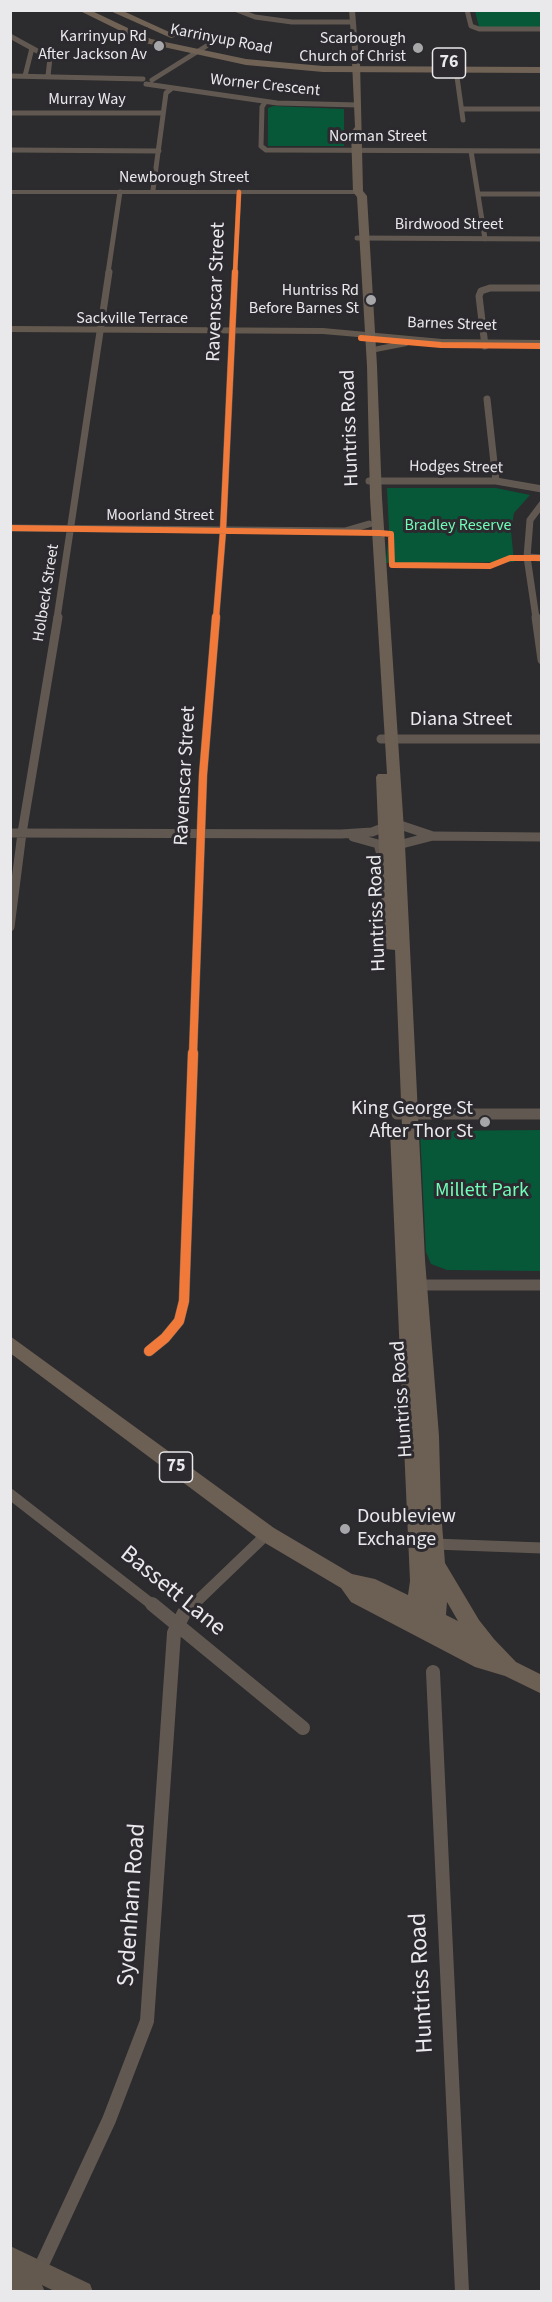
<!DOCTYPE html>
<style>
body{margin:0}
#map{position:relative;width:552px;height:2302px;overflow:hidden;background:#2c2b2e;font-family:"Source Sans 3",sans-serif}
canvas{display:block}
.frame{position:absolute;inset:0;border:12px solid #e9e8eb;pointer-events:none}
</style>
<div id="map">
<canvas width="552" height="2302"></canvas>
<div class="frame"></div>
</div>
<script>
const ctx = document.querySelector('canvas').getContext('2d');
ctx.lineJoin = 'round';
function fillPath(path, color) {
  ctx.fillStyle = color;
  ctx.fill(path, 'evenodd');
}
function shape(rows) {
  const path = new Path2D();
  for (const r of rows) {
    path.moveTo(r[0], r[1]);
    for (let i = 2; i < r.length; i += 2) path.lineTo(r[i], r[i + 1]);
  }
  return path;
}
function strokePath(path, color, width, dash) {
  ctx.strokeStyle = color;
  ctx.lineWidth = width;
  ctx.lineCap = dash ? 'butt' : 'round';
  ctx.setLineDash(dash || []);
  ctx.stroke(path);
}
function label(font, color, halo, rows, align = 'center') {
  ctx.font = font + ' "Source Sans 3",sans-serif';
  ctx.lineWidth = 6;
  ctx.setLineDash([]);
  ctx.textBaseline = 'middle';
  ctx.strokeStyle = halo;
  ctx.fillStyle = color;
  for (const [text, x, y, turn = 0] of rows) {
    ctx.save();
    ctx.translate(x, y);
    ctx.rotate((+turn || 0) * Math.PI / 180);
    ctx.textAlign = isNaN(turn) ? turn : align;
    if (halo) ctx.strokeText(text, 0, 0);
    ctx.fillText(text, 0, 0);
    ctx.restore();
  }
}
fillPath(shape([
 [475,11,541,11,541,27,479,27],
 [273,106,344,109,344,146,268,146,268,108],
 [387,488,496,488,530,495,514,513,511,531,514,562,386,563,389,530],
 [541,1130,541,1271,447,1270,431,1264,426,1252,420,1131]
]), '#065839');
strokePath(shape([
 [237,10,255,17,292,22,352,22],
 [467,10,471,26,479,29,542,29],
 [10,36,50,58,48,76],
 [10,76,143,79],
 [25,76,32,48],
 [457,77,463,120],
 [152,80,208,45],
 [146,84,277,103,358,105],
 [265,102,262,107,261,146,266,150,542,151],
 [462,109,542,109],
 [10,113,163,113],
 [10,150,159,151],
 [471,151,485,239],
 [153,190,166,93,171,89],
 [478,194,542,194],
 [357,238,542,239],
 [108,273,120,192],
 [235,273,239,192]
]), '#615951', 5);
strokePath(shape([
 [485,346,479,296,481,291,490,288,542,288],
 [487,399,496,481],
 [369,481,496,481,542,489],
 [10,528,345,531,369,524],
 [527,557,542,558],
 [57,618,109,272],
 [216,618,223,531,235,272],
 [536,618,527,557,530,520,542,504]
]), '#615951', 7);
strokePath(shape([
 [536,617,542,660],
 [381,739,542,739],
 [397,824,430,835],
 [10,833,341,834,372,832,385,827],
 [353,837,378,844,382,858],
 [398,845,433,836,542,837],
 [10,927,22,833,58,617],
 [193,1054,203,775,216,617]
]), '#615951', 9);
strokePath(shape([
 [397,1114,542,1114],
 [413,1285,542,1285],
 [149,1351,165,1338,179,1321,184,1301,193,1053],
 [10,1494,154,1606],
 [434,1544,542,1548],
 [192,1606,267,1534]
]), '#615951', 11);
strokePath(shape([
 [152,1604,303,1728],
 [433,1672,462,2292],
 [38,2273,109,2120,147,2021,174,1633,184,1613,193,1604]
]), '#615951', 14);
fillPath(shape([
 [349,10,355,10,359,62,356,64,353,62,349,10],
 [10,190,358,190,362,192,358,194,10,194,10,190]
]), '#615951');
fillPath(shape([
 [10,326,323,328,442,339,542,340,542,346,442,345,405,341,409,344,407,346,371,353,366,350,368,348,403,341,323,334,10,332,10,326],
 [10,2246,90,2284,93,2292,56,2292,42,2285,45,2292,10,2292,10,2246]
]), '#64594e');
fillPath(shape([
 [356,60,360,62,363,191,367,196,377,366,382,498,405,845,425,1260,439,1436,441,1511,445,1563,479,1620,494,1639,516,1662,542,1675,542,1694,505,1676,475,1667,351,1602,341,1588,260,1540,10,1353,10,1336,274,1528,352,1574,375,1579,408,1595,410,1581,390,1131,392,1127,402,1126,395,950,385,949,383,946,376,777,378,774,387,774,370,498,367,366,357,197,353,192,351,132,355,127,352,62,356,60],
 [447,1602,458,1621,446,1615,447,1602]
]), '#6c5f53');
fillPath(shape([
 [78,10,90,10,151,39,246,59,323,66,542,67,542,73,323,72,246,65,145,43,78,10],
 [108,10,121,10,178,36,171,38,108,10]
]), '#706255');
strokePath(shape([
 [235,273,239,192]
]), '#f17a3a', 4.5);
strokePath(shape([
 [361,338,441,345,542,346],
 [10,528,380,533,391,534,392,565,490,566,510,558,542,558],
 [216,618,223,531,235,272]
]), '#f17a3a', 6);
strokePath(shape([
 [193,1054,203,775,216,617]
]), '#f17a3a', 8);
strokePath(shape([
 [149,1351,165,1338,179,1321,184,1301,193,1053]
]), '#f17a3a', 10);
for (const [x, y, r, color] of [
 [159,46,6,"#a7a6a9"],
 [418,48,6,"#a7a6a9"],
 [371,300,6,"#a7a6a9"],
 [485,1122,6,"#a7a6a9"],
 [345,1529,6,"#a7a6a9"]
]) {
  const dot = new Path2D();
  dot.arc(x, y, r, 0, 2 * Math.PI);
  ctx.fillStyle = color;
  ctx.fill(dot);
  strokePath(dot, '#2c2a2f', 2);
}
label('16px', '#e9e8eb', '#2c2a2f', [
 ["Karrinyup Rd",147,37],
 ["After Jackson Av",147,55],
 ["Scarborough",406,39],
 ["Church of Christ",406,57],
 ["Huntriss Rd",359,291],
 ["Before Barnes St",359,309]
], 'right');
label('16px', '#e9e8eb', '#2c2a2f', [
 ["Karrinyup Road",221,40,11],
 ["Worner Crescent",265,86,6],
 ["Murray Way",87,100],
 ["Norman Street",378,137],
 ["Newborough Street",184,178],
 ["Birdwood Street",449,225],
 ["Sackville Terrace",132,319],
 ["Barnes Street",452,325,2],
 ["Hodges Street",456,468,1],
 ["Moorland Street",160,516],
 ["Holbeck Street",47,593,-81]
]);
label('16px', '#6ffdb7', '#2c2a2f', [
 ["Bradley Reserve",458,526]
]);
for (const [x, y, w] of [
 [449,63,33],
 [176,1467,33]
]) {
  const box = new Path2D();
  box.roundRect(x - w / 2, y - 15, w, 30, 4.5);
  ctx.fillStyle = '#2c2a2f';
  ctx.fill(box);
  strokePath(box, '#e9e8eb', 1.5);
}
label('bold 18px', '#e9e8eb', null, [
 ["76",449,63],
 ["75",176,1467]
]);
label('20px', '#e9e8eb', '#2c2a2f', [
 ["Ravenscar Street",217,292,-88],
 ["Huntriss Road",351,428,-92],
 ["Diana Street",461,721],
 ["Ravenscar Street",186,776,-87],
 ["Huntriss Road",378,913,-92],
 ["Huntriss Road",403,1399,-94]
]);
label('20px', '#e9e8eb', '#2c2a2f', [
 ["King George St",473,1110],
 ["After Thor St",473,1133],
 ["Doubleview",357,1518,"left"],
 ["Exchange",357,1541,"left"]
], 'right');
label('20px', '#6ffdb7', '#2c2a2f', [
 ["Millett Park",482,1192]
]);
label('24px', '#e9e8eb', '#2c2a2f', [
 ["Bassett Lane",172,1592,39],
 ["Sydenham Road",133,1905,-86],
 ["Huntriss Road",423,1983,-93]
]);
</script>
